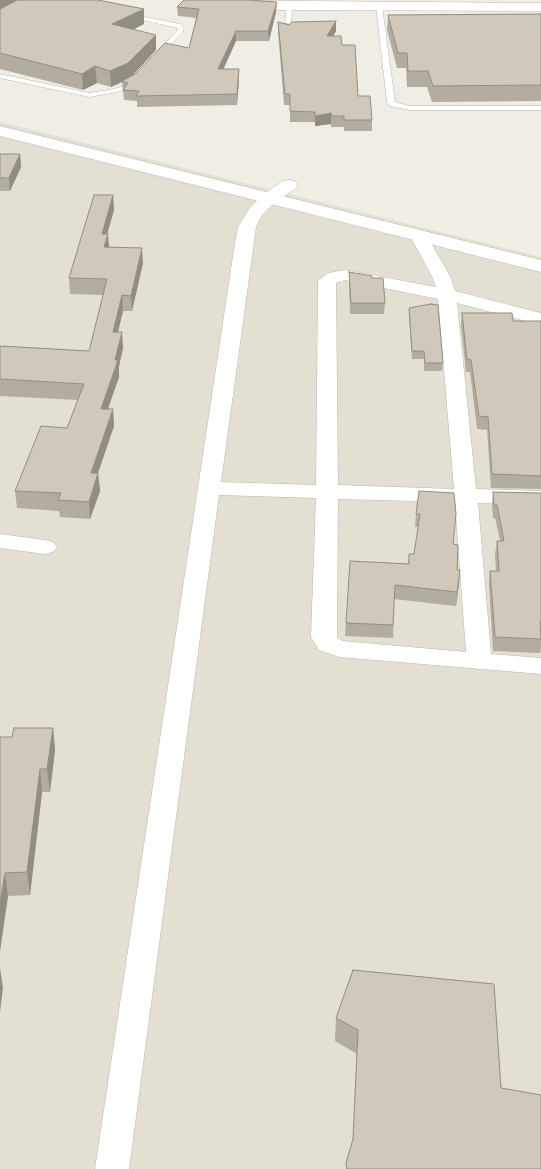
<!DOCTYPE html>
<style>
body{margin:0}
canvas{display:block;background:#f0ede4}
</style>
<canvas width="541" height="1169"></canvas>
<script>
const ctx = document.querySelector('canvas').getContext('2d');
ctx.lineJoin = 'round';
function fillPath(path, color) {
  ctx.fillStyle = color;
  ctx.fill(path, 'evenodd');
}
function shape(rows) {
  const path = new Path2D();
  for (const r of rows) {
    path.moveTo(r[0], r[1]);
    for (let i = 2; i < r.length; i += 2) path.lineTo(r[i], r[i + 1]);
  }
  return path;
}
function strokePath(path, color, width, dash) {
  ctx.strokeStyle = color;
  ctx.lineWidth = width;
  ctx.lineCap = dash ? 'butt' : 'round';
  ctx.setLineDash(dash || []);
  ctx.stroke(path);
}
fillPath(shape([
 [0,122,541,257,541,1169,0,1169]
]), '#e3dfd3');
const service = shape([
 [289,4,292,6,291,31,288,33,285,31,286,6,289,4],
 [379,4,382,6,395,102,410,106,541,106,541,110,410,110,390,106,387,102,376,6,379,4],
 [130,14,180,24,184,28,183,32,160,55,156,55,156,53,177,31,178,28,128,17,127,16,130,14],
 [0,74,89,93,114,89,124,86,132,79,137,80,128,88,117,92,89,97,0,78,0,74]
]);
const minor = shape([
 [190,0,541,3,541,11,275,10,197,4,190,0],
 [289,180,295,181,297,185,295,189,274,203,262,215,256,227,221,482,316,485,318,281,328,273,345,270,436,287,433,278,410,236,413,232,419,231,425,232,451,278,455,291,541,313,541,325,457,303,476,489,541,491,541,505,478,503,491,654,541,658,541,674,339,657,319,650,311,637,316,498,219,495,129,1169,95,1169,235,243,238,227,249,209,262,195,283,181,289,180],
 [345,280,438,299,454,489,338,485,336,283,345,280],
 [338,499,455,502,466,652,343,641,337,638,338,499],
 [0,534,45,540,53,542,57,547,53,552,45,554,0,548,0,534]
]);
const tertiary = shape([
 [0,126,541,260,541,272,0,136,0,126]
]);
strokePath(service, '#bdb7ab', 1);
strokePath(minor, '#bdb7ab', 1);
strokePath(tertiary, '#bdb7ab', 1);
fillPath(service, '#fff');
fillPath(minor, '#fff');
fillPath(tertiary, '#fff');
fillPath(shape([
 [0,0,144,9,144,24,133,29,156,50,133,75,189,48,196,18,178,16,177,7,276,12,269,41,236,41,223,69,239,79,237,105,137,107,137,101,124,100,122,82,111,87,97,83,83,90,0,69],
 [541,14,541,101,432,102,427,87,407,87,406,68,397,68,387,30,388,15],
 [278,22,336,31,333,36,342,45,358,96,372,120,372,131,344,131,344,127,331,127,331,124,315,126,315,122,290,122,290,105,284,105,278,32],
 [0,154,20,154,21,167,10,191,0,191],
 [113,195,114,210,107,234,109,247,143,263,132,311,123,311,118,332,123,348,119,366,119,377,108,409,113,409,114,426,98,473,100,491,90,519,60,517,59,511,17,508,15,491,67,428,78,400,0,396,0,346,89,351,103,295,70,294,69,278],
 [349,272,372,278,385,303,384,314,350,314,349,283],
 [409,308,443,363,442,371,424,371,424,359,412,359,409,316],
 [462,313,513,321,541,321,541,489,491,488,487,430,477,429,470,372,466,372,461,325],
 [419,491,453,544,459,583,456,606,394,599,393,638,345,636,346,623,408,564,409,554,414,554,418,527,415,527,416,514],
 [493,492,541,493,541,647,540,653,493,651,489,584,490,571,496,571,495,554,497,541,500,541,495,518,493,518,492,505],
 [53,728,55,750,50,792,42,792,30,895,8,896,0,951,0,737,12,737],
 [336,1018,501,1088,541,1169,346,1169,346,1163,353,1139,357,1054,335,1041]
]), '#b3ada1');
fillPath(shape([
 [0,0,32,0,0,16],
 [277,2,276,12,269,41,268,31],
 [144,9,144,24,113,40,112,24],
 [336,21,336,31,327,46,327,36],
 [236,31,236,41,219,79,218,69],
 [156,35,156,50,129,79,122,81,122,82,111,87,110,71],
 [95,66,97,83,83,90,82,74],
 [239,69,239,79,237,105,237,94],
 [331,113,331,124,315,126,315,116],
 [20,154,21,167,10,191,9,178],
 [113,195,114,210,103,249,102,234],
 [108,234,109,249,104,247],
 [142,248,143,263,132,311,131,296],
 [122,295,123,311,114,348,113,332],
 [122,332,123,348,119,366,119,377,102,425,101,409,115,360],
 [113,409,114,426,92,490,91,473],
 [98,473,100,491,90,519,89,502],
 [460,570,459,583,456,606,457,592],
 [53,728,55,750,50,792,47,769],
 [40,769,42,792,30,895,27,872],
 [5,873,8,896,0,951,0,904],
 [0,968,3,988,0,1012]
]), '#928d83');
const building = shape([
 [17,0,98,0,144,9,112,24,156,35,128,63,110,71,95,66,82,74,0,53,0,9,17,0],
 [184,0,246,0,277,2,268,31,236,31,218,69,239,69,237,94,136,96,139,91,123,90,128,83,122,81,135,74,165,43,189,48,199,9,177,7,184,0],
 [541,14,541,85,433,86,428,71,408,71,407,53,398,53,388,15,541,14],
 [336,21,327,36,341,36,342,45,355,45,358,96,370,96,372,120,344,120,344,116,332,116,331,113,315,116,315,112,290,111,290,94,285,94,278,22,289,25,292,22,336,21],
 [0,154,20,154,9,178,0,178,0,154],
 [94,195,113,195,102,234,108,234,104,247,142,248,131,296,122,295,113,332,122,332,115,360,118,360,101,409,113,409,91,473,98,473,89,502,58,500,61,493,15,491,41,426,67,428,84,384,0,379,0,346,89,351,107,279,69,278,94,195],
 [349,272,372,276,372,278,383,278,385,303,351,303,349,272],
 [431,304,438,305,443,363,425,363,424,351,412,351,409,308,431,304],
 [462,313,512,313,513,321,541,321,541,476,492,474,488,417,479,416,471,360,467,359,462,313],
 [419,491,454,493,456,514,453,544,458,545,457,570,460,570,457,592,395,585,393,625,346,623,350,561,409,564,409,554,414,554,420,514,416,514,419,491],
 [493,492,541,493,541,622,540,622,541,639,495,637,490,571,499,571,497,541,504,541,497,505,494,505,493,492],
 [14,728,53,728,47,769,40,769,27,872,5,873,0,904,0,737,12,737,14,728],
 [353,970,494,984,501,1088,541,1095,541,1169,347,1169,346,1163,353,1139,358,1030,336,1018,353,970]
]);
fillPath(building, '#d0c9bb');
strokePath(building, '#928d83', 1);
</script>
